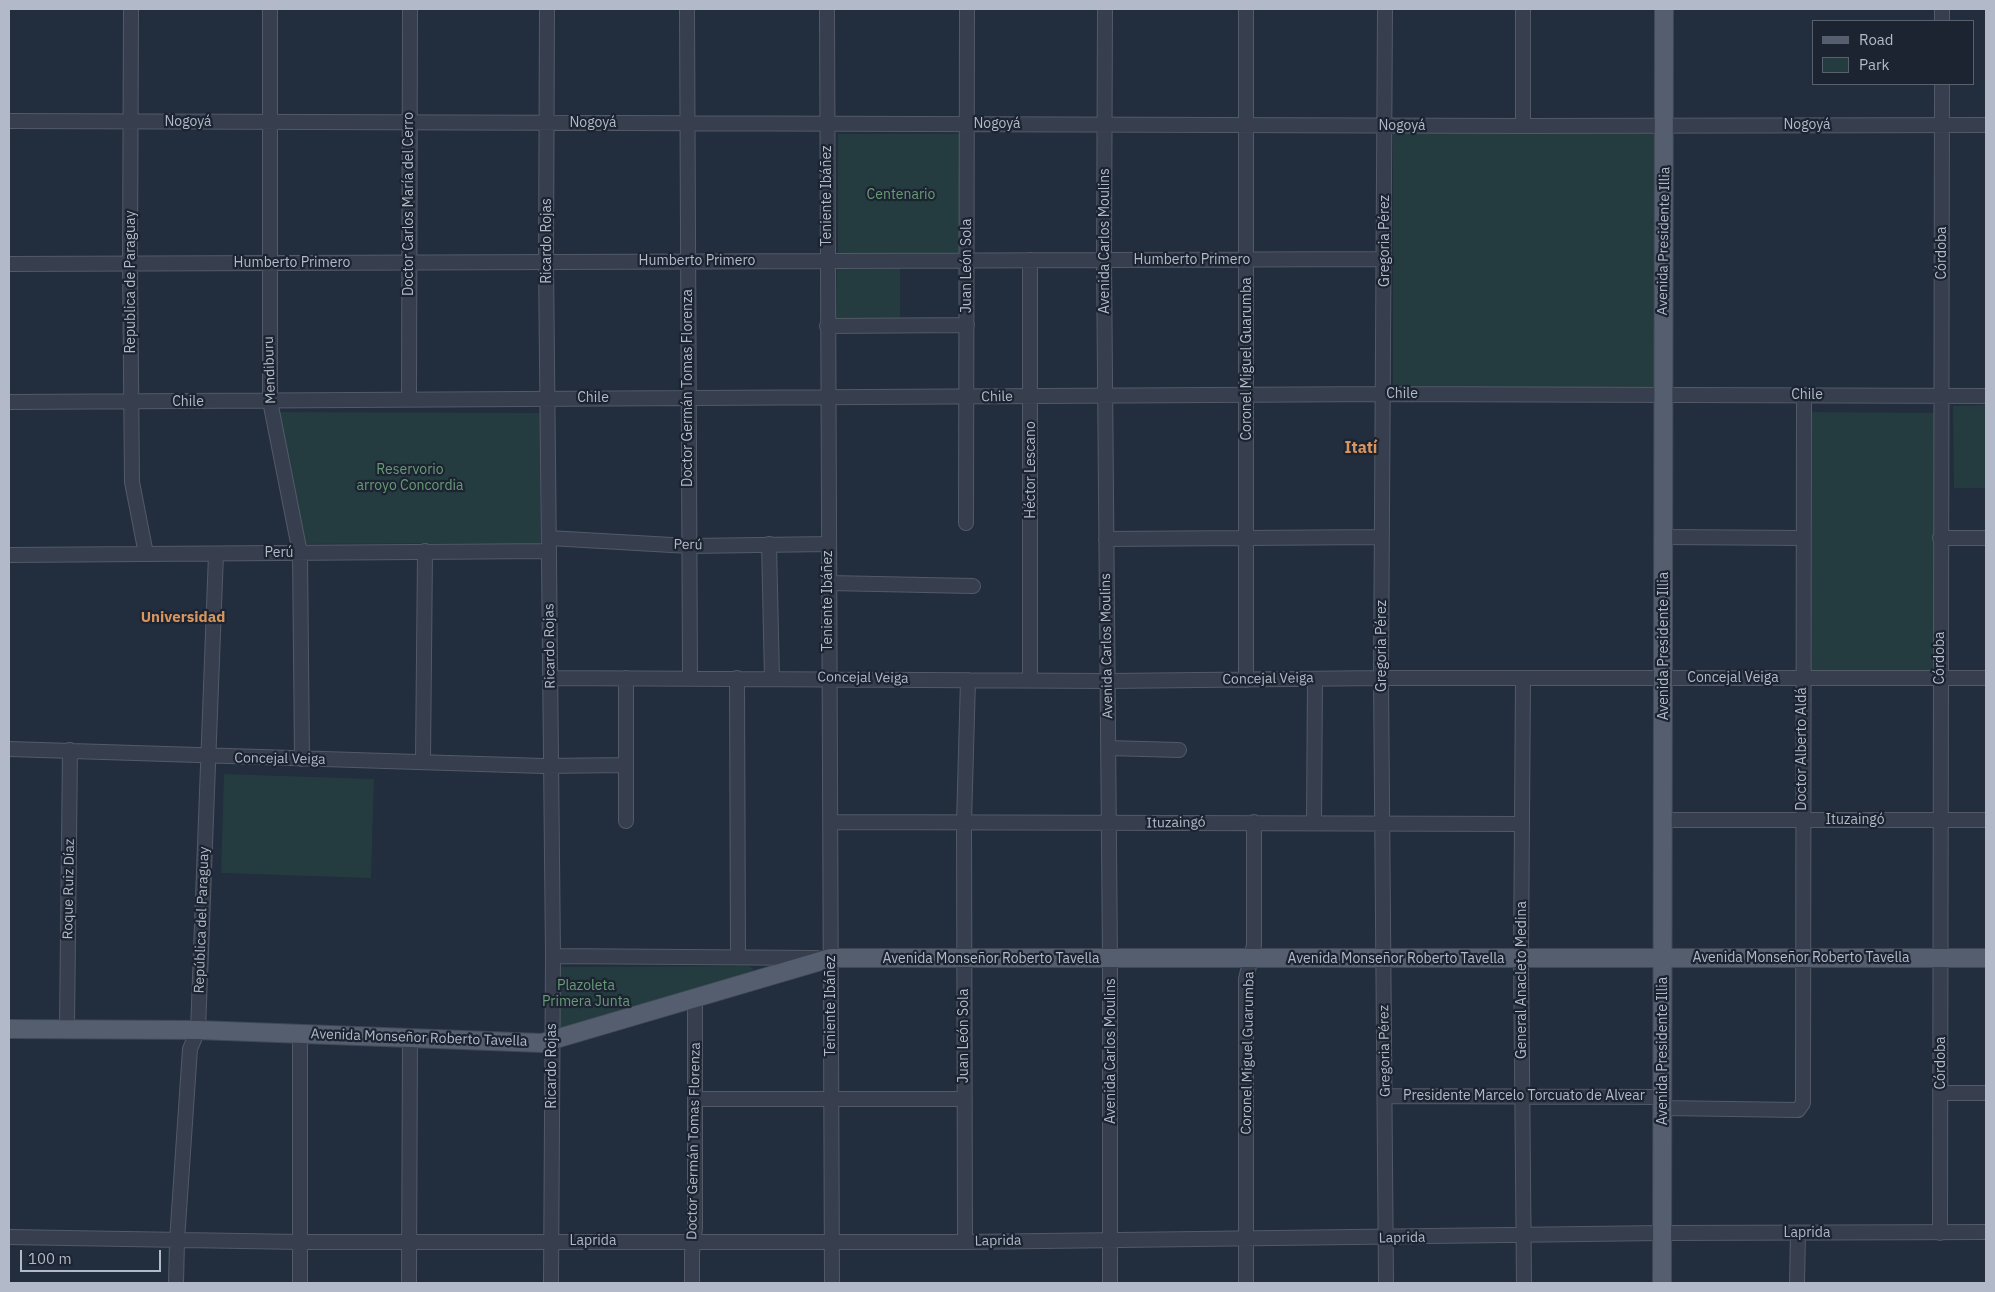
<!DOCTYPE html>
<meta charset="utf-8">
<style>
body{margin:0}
#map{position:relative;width:1995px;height:1292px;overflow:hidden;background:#222d3e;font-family:"IBM Plex Sans",sans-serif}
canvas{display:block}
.frame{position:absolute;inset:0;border:10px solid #b2bac9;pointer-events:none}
.legend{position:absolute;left:1812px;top:20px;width:162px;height:65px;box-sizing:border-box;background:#1c2432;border:1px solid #58606e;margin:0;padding:6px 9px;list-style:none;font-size:15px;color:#b2bac9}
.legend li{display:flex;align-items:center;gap:10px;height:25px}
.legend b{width:25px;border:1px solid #58606e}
.scale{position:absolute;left:20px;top:1250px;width:141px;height:22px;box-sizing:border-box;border:2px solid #b2bac9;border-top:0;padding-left:6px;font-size:15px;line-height:18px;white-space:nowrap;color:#b2bac9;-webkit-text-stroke:4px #1c2432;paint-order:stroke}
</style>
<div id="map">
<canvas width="1995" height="1292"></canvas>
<div class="frame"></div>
<ul class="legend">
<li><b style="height:6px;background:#545e6e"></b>Road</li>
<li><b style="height:14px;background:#243b3f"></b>Park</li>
</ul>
<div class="scale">100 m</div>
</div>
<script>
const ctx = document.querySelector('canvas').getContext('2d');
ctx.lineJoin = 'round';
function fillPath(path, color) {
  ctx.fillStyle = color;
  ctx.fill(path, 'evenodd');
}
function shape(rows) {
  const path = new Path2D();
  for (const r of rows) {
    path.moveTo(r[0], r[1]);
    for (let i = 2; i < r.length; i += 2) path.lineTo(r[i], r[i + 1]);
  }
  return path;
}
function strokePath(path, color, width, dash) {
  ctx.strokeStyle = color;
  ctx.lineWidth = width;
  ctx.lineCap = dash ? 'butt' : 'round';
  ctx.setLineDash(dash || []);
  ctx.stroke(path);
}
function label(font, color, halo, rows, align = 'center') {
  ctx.font = font + ' "IBM Plex Sans",sans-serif';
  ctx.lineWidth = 4.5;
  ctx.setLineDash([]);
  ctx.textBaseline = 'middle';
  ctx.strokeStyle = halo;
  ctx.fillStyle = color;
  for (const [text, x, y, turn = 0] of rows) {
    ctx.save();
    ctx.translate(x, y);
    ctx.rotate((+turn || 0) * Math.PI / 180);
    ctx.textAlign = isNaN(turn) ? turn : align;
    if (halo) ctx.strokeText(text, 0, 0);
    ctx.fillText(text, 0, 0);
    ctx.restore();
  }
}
fillPath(shape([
 [1393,131,1657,132,1656,397,1393,396],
 [838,134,963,134,964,256,838,256],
 [900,263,900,322,840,321,836,317,837,266],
 [1986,405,1986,488,1954,488,1953,406],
 [279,412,540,413,540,543,305,544],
 [1812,412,1937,413,1936,672,1811,671],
 [224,774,374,779,371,878,221,873],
 [749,966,754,969,749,973,562,1029,559,1025,558,970,562,967]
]), '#243b3f');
const minor = shape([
 [131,9,130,264,132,482,146,554],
 [270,9,270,401,300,553,302,759],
 [547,9,546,262,553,956,551,1283],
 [687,9,690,678],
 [827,9,832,1283],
 [1105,9,1104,260,1110,960,1110,1283],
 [1385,9,1381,678,1386,1283],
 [1942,21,1942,9],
 [9,121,1523,126,1986,125],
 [1523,126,1523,9],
 [9,264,1385,259],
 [827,326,967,325],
 [409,399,410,9],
 [9,402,1384,394,1986,396],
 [966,523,967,9],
 [1664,537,1803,538],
 [549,538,689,546,828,544],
 [1940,538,1986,538],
 [1106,539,1382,537],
 [769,544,772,678],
 [9,555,549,551],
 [829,583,973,586],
 [550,678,1108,681,1381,678,1986,678],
 [737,678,738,957],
 [1523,678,1521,958,1524,1283],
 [1030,680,1030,260],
 [1246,680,1246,9],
 [1108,748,1179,750],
 [9,749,543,766,626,765],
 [423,762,425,551],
 [1664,820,1986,820],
 [626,821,626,678],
 [831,822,1522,824],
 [1314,823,1315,679],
 [553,956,817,958],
 [67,1028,70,750],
 [1941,1093,1986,1093],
 [1385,1096,1663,1097],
 [695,1099,964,1099],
 [1663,1108,1798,1110,1803,1103,1804,395],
 [1940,1233,1942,84],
 [9,1237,300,1242,965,1242,1662,1233,1986,1232],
 [965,1242,964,823,968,680],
 [176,1283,177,1241,190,1049,198,1030,216,554],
 [300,1283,300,1033],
 [409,1283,410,1037],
 [692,1283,692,1253,695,1228,695,998],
 [1246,1283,1246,979,1254,945,1254,822],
 [1797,1283,1798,1234]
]);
const major = shape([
 [9,1029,198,1030,542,1043,831,958,1986,958],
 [1662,1283,1664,9]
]);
strokePath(minor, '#525a68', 16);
strokePath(major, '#404856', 20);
strokePath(minor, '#373f4e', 14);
strokePath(major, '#545e6e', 18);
label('14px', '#b2bac9', '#1c2432', [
 ["Nogoyá",188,122],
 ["Nogoyá",593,123],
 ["Nogoyá",997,124],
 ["Nogoyá",1807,125],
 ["Nogoyá",1402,126],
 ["Teniente Ibáñez",827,196,-90],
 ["Doctor Carlos María del Cerro",409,204,-90],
 ["Ricardo Rojas",547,241,-90],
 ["Avenida Carlos Moulins",1105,241,-90],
 ["Gregoria Pérez",1385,241,-90],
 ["Avenida Presidente Illia",1664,241,-89],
 ["Córdoba",1942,253,-90],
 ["Humberto Primero",1192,260],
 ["Humberto Primero",697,261],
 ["Humberto Primero",292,263],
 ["Juan León Sola",967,266,-90],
 ["Republica de Paraguay",131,282,-90],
 ["Coronel Miguel Guarumba",1247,359,-90],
 ["Mendiburu",270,370,-92],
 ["Doctor Germán Tomas Florenza",688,388,-90],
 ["Chile",1402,394],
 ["Chile",1807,395],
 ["Chile",997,397,-1],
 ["Chile",593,398],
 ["Chile",188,402],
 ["Héctor Lescano",1031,470,-90],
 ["Perú",688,545,1],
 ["Perú",279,553],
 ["Teniente Ibáñez",828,601,-90],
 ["Ricardo Rojas",550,646,-91],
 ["Avenida Carlos Moulins",1107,646,-91],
 ["Gregoria Pérez",1382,646,-90],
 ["Avenida Presidente Illia",1664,646,-90],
 ["Córdoba",1940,658,-90],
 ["Concejal Veiga",863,678,1],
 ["Concejal Veiga",1733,678],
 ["Concejal Veiga",1268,679,-1],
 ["Doctor Alberto Aldá",1802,749,-90],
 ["Concejal Veiga",280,759,1],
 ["Ituzaingó",1855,820],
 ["Ituzaingó",1176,823,-1],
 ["Roque Ruiz Díaz",69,889,-89],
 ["República del Paraguay",202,920,-88],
 ["Avenida Monseñor Roberto Tavella",1801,958],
 ["Avenida Monseñor Roberto Tavella",991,959],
 ["Avenida Monseñor Roberto Tavella",1396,959],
 ["General Anacleto Medina",1522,980,-90],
 ["Teniente Ibáñez",831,1006,-90],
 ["Juan León Sola",964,1036,-90],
 ["Avenida Monseñor Roberto Tavella",419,1038,2],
 ["Avenida Carlos Moulins",1111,1051,-90],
 ["Gregoria Pérez",1385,1051,-91],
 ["Avenida Presidente Illia",1663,1051,-90],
 ["Coronel Miguel Guarumba",1248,1053,-89],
 ["Córdoba",1941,1063,-90],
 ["Ricardo Rojas",552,1066,-90],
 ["Presidente Marcelo Torcuato de Alvear",1524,1096],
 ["Doctor Germán Tomas Florenza",694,1141,-89],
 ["Laprida",1807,1233],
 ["Laprida",1402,1238,-1],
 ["Laprida",593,1241],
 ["Laprida",998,1241,-1]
]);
label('14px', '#689b75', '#1c2432', [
 ["Centenario",901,195],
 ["Reservorio",410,470],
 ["arroyo Concordia",410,486],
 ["Plazoleta",586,986],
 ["Primera Junta",586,1002]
]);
label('bold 15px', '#d8965e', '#1c2432', [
 ["Universidad",183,618]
]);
label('bold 16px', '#d8965e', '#1c2432', [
 ["Itatí",1361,448]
]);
</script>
